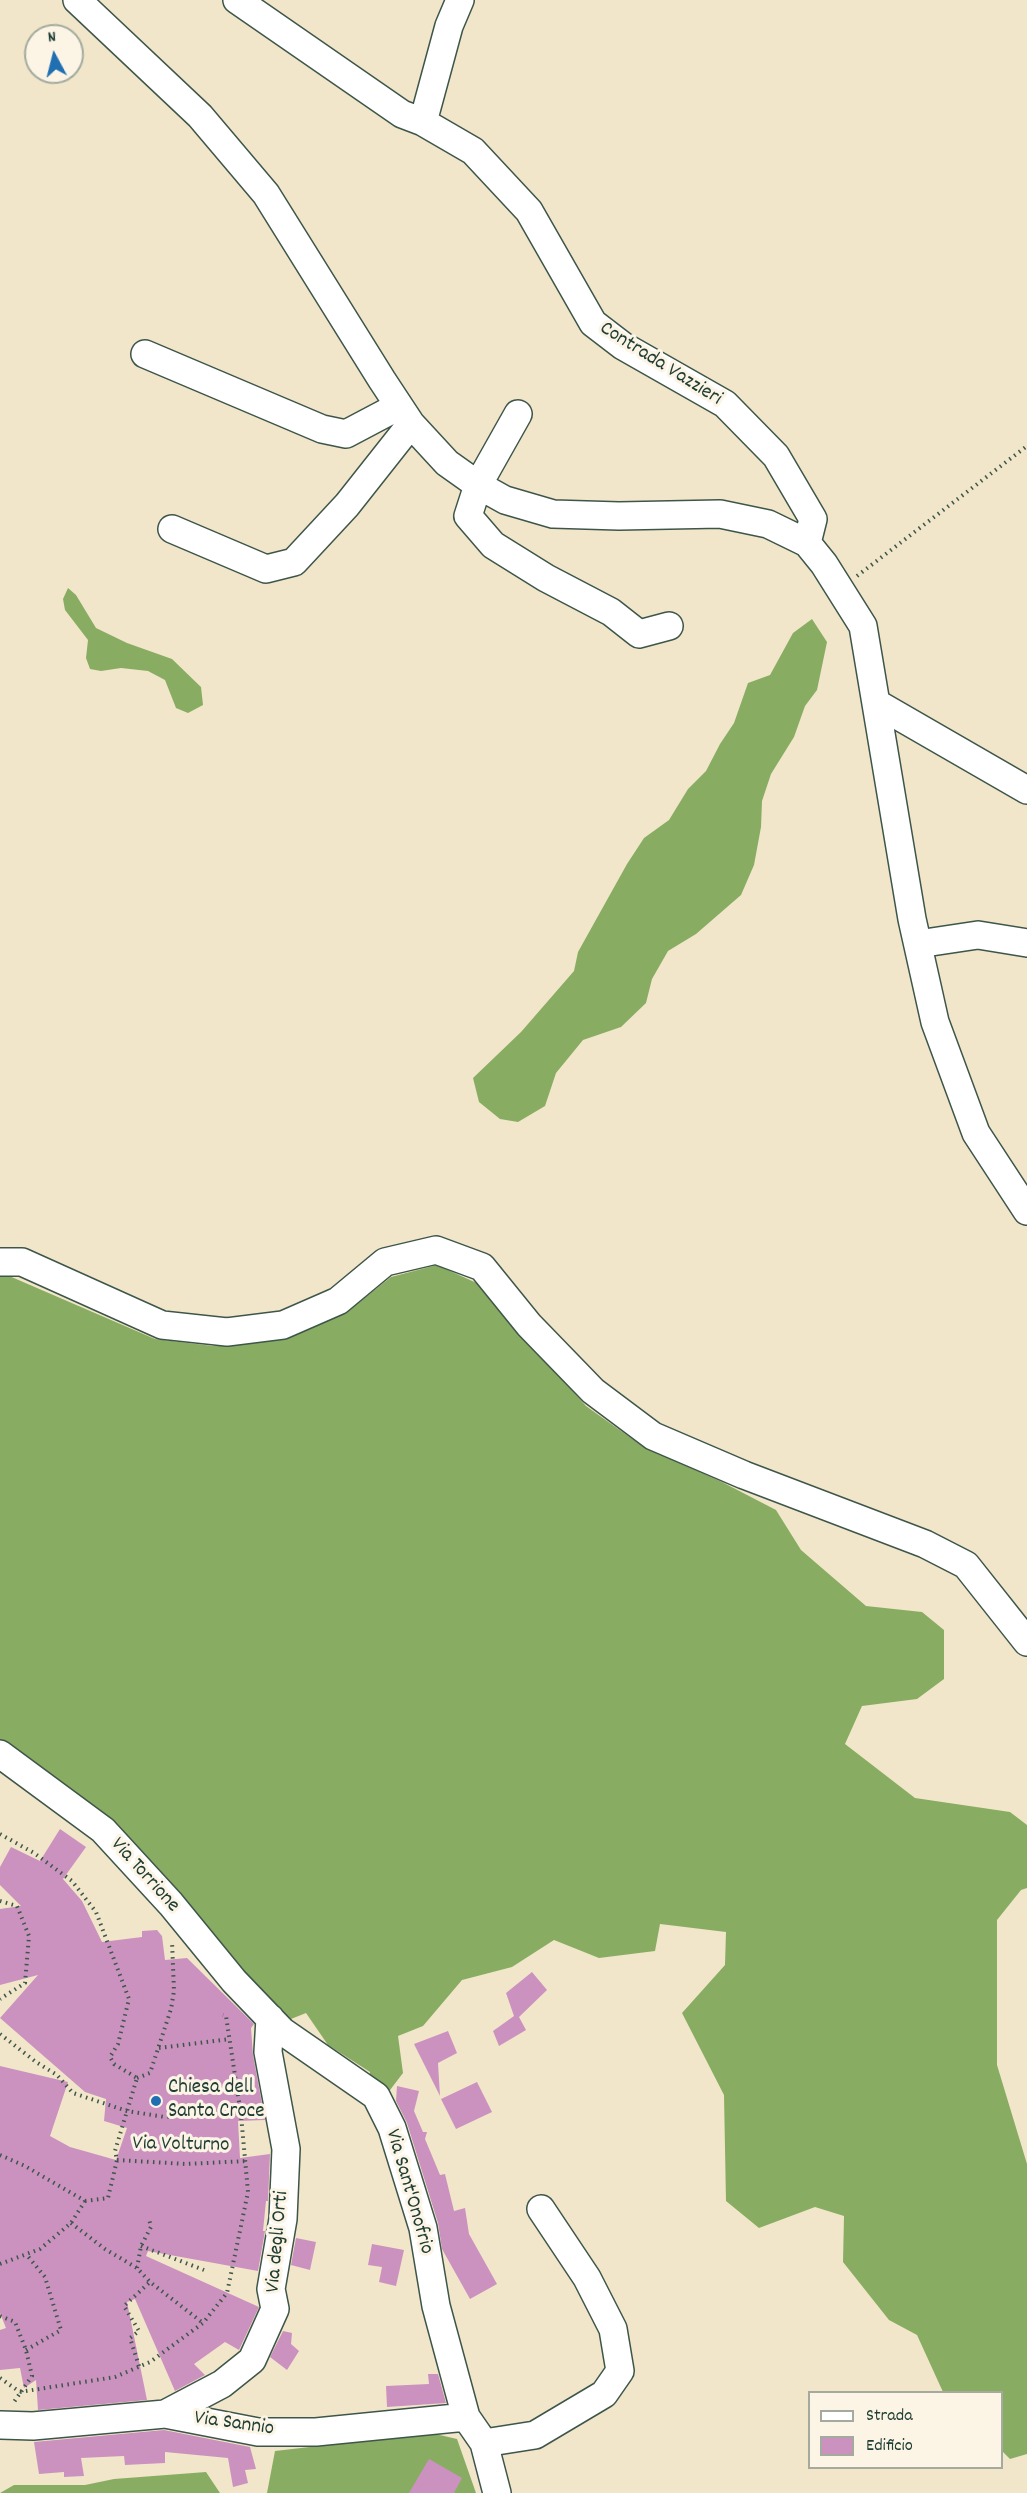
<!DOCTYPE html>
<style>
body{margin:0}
#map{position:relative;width:1027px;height:2493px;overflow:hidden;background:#f1e6c9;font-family:Dekko,sans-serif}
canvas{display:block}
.legend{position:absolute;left:808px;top:2391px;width:195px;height:78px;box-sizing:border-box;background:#fcf5e5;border:2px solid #a4ab9e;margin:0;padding:8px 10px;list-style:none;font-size:18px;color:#1f3d34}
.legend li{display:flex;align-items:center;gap:12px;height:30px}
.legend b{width:30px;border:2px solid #a4ab9e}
.north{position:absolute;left:24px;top:24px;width:60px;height:60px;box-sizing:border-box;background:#fcf5e5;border:2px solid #a4ab9e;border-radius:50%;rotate:353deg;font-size:16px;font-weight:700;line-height:24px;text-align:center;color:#1f3d34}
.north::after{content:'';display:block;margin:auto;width:21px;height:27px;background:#1f6fb2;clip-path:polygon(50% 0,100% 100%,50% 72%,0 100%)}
</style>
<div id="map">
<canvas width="1027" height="2493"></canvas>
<ul class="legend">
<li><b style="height:8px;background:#fff"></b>Strada</li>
<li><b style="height:16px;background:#cb92c0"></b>Edificio</li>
</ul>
<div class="north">N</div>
</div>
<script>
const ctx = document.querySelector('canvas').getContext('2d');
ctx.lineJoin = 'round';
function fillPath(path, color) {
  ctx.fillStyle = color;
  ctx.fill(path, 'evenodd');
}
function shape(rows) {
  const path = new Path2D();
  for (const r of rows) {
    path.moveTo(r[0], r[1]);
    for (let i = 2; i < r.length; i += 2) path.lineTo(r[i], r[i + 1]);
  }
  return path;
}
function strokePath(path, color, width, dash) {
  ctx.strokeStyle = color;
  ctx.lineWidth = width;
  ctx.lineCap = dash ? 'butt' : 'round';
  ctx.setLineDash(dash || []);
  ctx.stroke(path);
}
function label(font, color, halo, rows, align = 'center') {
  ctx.font = font + ' Dekko,sans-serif';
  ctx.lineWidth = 6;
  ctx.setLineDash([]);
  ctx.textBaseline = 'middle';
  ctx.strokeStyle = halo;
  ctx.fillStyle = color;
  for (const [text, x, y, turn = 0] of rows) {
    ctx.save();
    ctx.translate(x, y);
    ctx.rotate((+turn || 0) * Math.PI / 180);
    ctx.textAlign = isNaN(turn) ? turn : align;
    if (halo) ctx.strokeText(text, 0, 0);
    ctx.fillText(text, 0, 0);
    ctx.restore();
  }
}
fillPath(shape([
 [68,588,76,595,96,628,127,643,172,659,201,687,203,705,188,713,176,708,165,680,148,671,121,668,101,671,90,669,86,658,88,640,65,610,63,599],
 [812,619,827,642,817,690,805,706,794,737,771,774,762,801,761,827,754,865,741,895,696,934,668,951,652,979,646,1003,621,1027,583,1040,556,1073,545,1106,518,1122,500,1119,479,1102,473,1078,521,1032,574,971,578,952,627,864,644,838,669,820,688,789,706,771,720,744,734,723,748,683,770,675,793,633],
 [437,1265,481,1285,527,1340,586,1406,642,1446,722,1482,776,1510,801,1550,866,1606,922,1612,944,1630,944,1679,917,1699,862,1706,845,1744,915,1798,1010,1812,1027,1825,1027,1888,1021,1890,997,1920,997,2065,1027,2164,1027,2454,1010,2459,1002,2451,1002,2392,943,2392,917,2335,889,2320,843,2262,844,2216,815,2207,759,2228,726,2201,724,2095,682,2013,725,1965,726,1932,660,1924,655,1951,599,1958,554,1940,512,1967,462,1980,423,2026,398,2036,403,2073,387,2094,369,2079,370,2072,328,2045,306,2013,291,2019,230,1966,235,1960,135,1855,0,1742,0,1272,155,1339,213,1346,289,1338,347,1312,391,1277],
 [431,2433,457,2439,476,2493,267,2493,275,2451],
 [206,2472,220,2493,0,2493,14,2485,85,2485,114,2479]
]), '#88ad62');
fillPath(shape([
 [60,1829,86,1847,63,1879,82,1901,102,1942,142,1937,142,1931,157,1930,162,1936,165,1960,187,1958,254,2024,251,2028,253,2055,265,2120,238,2121,240,2158,270,2154,268,2201,266,2201,263,2231,265,2231,258,2271,148,2251,146,2256,259,2307,239,2350,225,2342,194,2364,205,2375,175,2391,135,2299,127,2302,147,2400,38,2410,36,2380,24,2388,20,2368,0,2370,0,2330,6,2328,0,2313,0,2066,68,2082,50,2136,70,2147,116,2160,127,2128,104,2121,106,2099,85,2092,0,2018,38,1975,0,1985,0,1909,21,1906,0,1885,0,1867,11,1847,40,1861],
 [532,1972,547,1990,519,2017,526,2030,499,2046,493,2031,514,2016,506,1993],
 [448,2031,457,2053,438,2063,440,2096,414,2044],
 [477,2082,492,2112,456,2129,441,2099],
 [397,2086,419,2091,414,2111,423,2132,427,2132,425,2139,440,2175,445,2174,454,2211,465,2208,469,2234,497,2284,470,2299,442,2249,438,2223,407,2123,396,2101],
 [296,2238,316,2242,310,2270,291,2265],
 [372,2244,404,2250,396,2286,379,2282,382,2267,368,2265],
 [283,2331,292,2333,291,2344,299,2351,287,2370,270,2357],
 [428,2374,438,2374,446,2403,387,2407,386,2386,429,2384],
 [164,2430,250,2447,256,2469,245,2470,248,2483,233,2487,228,2458,165,2452,165,2463,125,2465,124,2456,81,2458,84,2476,64,2477,64,2472,39,2474,34,2442],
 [429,2459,462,2478,454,2493,409,2493]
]), '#cb92c0');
const minor = shape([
 [77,0,200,116,266,194,382,380,411,424,447,463,478,485,505,500,553,514,619,516,720,514,768,524,807,543,824,564,863,626,912,919,935,1022,976,1133,1027,1211],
 [237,0,402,114,423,122,473,151,529,211,593,323,623,346,725,404,776,456,813,519,807,543],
 [423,122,449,26,460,0],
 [145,354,322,429,346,434,399,406],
 [518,414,478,485,468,516,493,545,546,578,611,612,639,634,669,626],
 [172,529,266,569,294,562,347,505,411,424],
 [876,703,1027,790],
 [918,944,978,935,1027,943],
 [0,1262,22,1262,162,1325,227,1332,283,1325,338,1301,385,1262,436,1250,482,1267,529,1325,593,1391,653,1436,744,1475,925,1544,966,1565,1027,1642],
 [0,1754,103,1830,171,1904,234,1981,282,2031,376,2096,392,2128,423,2228,436,2306,466,2417,484,2443,497,2493],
 [165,2414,222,2384,252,2360,275,2309,271,2289,283,2219,286,2149,268,2052,270,2018],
 [0,2425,33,2426,165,2414,258,2432,316,2432,466,2417],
 [484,2443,535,2435,604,2394,620,2371,613,2329,587,2278,541,2209]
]);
strokePath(minor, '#3e564a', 30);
strokePath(shape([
 [857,576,1027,446],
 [0,1834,34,1853,72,1881,96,1912,129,1999,118,2044,110,2057,114,2064,137,2078],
 [0,1901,17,1906,29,1936,25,1983,0,1999],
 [0,2034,36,2062,57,2075,73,2093,127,2111,165,2117,219,2113,241,2115],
 [159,2048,230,2039],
 [137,2078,150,2073,171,2009,174,1991,172,1941],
 [0,2155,25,2166,85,2201],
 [117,2160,186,2164,246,2161],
 [85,2201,108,2198,117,2160,115,2151,137,2078],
 [71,2223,105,2249,137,2268,150,2282,203,2323],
 [141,2246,204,2270],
 [0,2264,40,2249,71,2223,85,2201],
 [137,2268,141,2246,151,2227,149,2219],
 [0,2316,15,2322,26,2350,32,2376,14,2402],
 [26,2350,61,2330,45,2277,26,2254],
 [139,2366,130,2338,139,2331,124,2306,150,2282],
 [0,2378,20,2392],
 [20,2392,115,2377,150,2362,203,2323,227,2293,248,2192,241,2115,226,2016,223,2015]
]), '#3e564a', 4, [1.5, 4.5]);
strokePath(minor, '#fff', 27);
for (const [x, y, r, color] of [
 [156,2101,6,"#1f6fb2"]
]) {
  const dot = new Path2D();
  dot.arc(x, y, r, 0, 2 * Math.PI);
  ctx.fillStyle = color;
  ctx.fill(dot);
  strokePath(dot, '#fcf5e5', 2);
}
label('21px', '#1f3d34', '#fcf5e5', [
 ["Contrada Vazzieri",660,365,32],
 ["Via Torrione",144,1876,48],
 ["Via Volturno",181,2146,1],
 ["Via Sant'Onofrio",408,2192,74],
 ["Via degli Orti",279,2242,-85],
 ["Via Sannio",234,2425,8]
]);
label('21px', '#1f3d34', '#fcf5e5', [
 ["Chiesa dell",168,2089],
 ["Santa Croce",168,2113]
], 'left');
</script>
